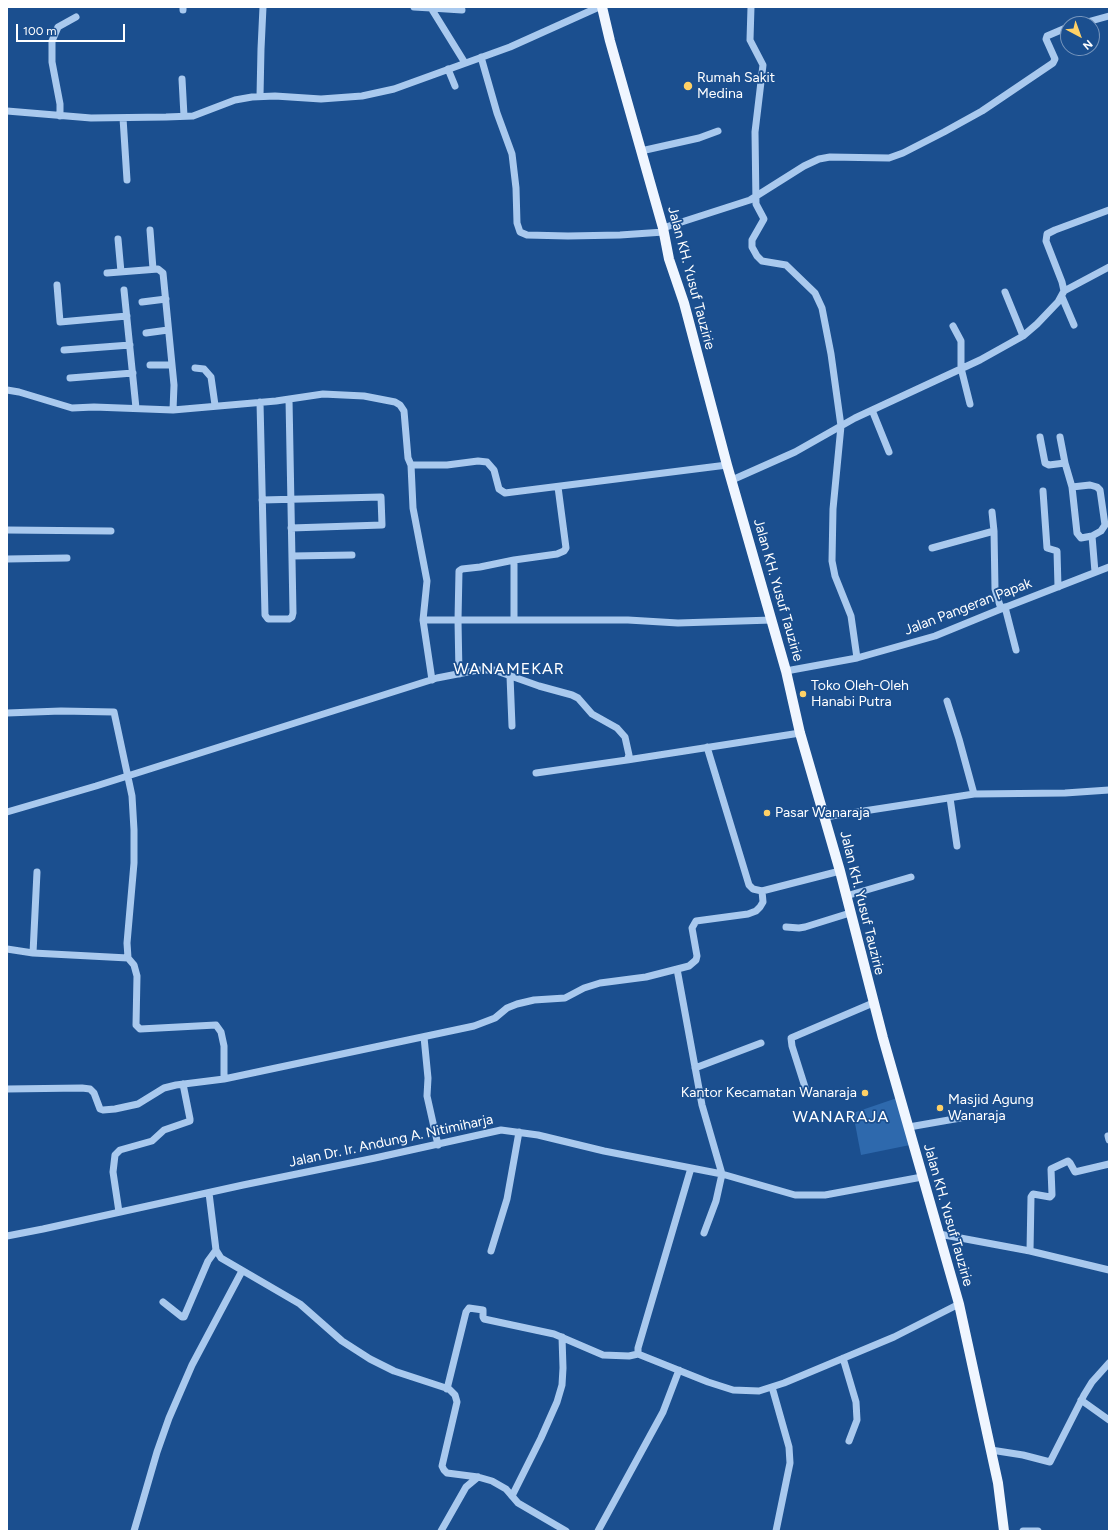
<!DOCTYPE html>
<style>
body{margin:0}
#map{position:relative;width:1116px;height:1538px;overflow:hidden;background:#1b4f8f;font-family:Figtree,sans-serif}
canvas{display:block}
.frame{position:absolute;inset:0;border:8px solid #fff;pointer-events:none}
.north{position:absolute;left:1060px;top:16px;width:40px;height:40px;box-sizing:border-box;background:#1b4f8f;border:1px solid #7695bc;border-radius:50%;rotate:139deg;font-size:11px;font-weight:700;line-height:16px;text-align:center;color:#fff}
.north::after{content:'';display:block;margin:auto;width:14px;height:18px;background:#ffd166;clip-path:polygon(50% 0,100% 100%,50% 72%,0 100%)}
.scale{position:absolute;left:16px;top:24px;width:109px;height:18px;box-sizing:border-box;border:2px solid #fff;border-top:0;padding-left:5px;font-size:12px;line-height:14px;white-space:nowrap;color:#fff;-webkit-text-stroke:3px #1b4f8f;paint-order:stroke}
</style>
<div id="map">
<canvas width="1116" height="1538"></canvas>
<div class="frame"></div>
<div class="north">N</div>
<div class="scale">100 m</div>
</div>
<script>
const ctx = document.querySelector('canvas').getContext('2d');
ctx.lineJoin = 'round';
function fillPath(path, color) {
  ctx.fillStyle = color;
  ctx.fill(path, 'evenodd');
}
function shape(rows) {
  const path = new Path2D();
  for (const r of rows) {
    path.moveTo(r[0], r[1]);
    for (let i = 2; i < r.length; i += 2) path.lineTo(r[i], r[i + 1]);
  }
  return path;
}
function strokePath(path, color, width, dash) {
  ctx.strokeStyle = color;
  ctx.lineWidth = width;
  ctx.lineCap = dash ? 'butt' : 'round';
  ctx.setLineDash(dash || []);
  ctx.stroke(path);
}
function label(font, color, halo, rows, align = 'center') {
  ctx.font = font + ' Figtree,sans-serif';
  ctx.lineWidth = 3.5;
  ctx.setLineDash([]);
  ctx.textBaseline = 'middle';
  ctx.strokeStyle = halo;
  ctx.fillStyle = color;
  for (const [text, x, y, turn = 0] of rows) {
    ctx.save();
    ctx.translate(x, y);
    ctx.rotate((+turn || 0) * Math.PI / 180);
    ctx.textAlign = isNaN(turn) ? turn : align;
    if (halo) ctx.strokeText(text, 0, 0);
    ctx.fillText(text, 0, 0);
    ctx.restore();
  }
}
fillPath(shape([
 [897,1098,910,1145,861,1155,853,1113]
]), '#2e69ad');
strokePath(shape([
 [414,7,431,8,431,7],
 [751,7,750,40,763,65,755,132,756,204,764,219,752,240,752,247,757,256,762,261,786,265,815,293,822,308,831,354,841,426,833,509,832,561,835,576,851,616,857,658],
 [183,10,183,7],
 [462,10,431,8,465,63],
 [1080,24,1109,16],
 [481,57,497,113,512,154,516,188,517,223,520,232,527,235,568,236,620,235,664,232],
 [448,69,455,86],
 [182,79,184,116],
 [260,96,261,49,263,7],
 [7,111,91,118,166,117,193,116,235,100,252,97,275,96,321,99,362,96,394,89,510,47,599,7],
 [60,116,60,104,52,62,52,41,58,27,76,17],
 [123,118,127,180],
 [641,151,699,138,718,131],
 [663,228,750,200,804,166,819,159,830,157,889,158,903,153,944,132,982,111,1053,63,1055,59,1046,39,1047,36,1068,27],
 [150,230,153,269],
 [118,239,121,272],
 [107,273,158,269,163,273,174,385,173,410],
 [57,285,60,322,127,316],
 [124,290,136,408],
 [1064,291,1109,267],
 [1005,292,1023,336],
 [1062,297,1074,325],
 [142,302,166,299],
 [953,326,961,341,961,368,970,404],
 [146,333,168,330],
 [64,350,130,345],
 [150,365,172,365],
 [195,368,204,369,211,377,215,405],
 [70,378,133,373],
 [7,390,19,392,72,408,94,407,173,410,276,401,323,394,364,396,395,402,400,405,404,411,408,458,411,465,447,465,478,461,487,462,494,470,499,489,505,493,727,465],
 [260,402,265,615,268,619,289,619,292,617,293,613,289,399],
 [872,410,889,452],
 [1040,437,1045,463,1049,465,1065,463,1072,487,1077,533,1081,538,1092,536,1095,572],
 [1060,437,1065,463],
 [411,465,413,508,427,581,423,620,432,680],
 [732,480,795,452,855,418,980,360,1023,336,1037,324,1058,302,1064,291,1062,282,1046,241,1047,234,1055,230,1109,210],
 [1072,487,1090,485,1097,487,1100,490,1105,525,1101,531,1092,536],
 [1043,491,1047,548,1057,551,1058,587],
 [262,500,381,497,382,525,291,528],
 [992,512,994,531,995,589,1001,609],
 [7,530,111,531],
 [932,548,994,531],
 [292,556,352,555],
 [7,559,67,558],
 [514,560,514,620],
 [1005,607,1016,650],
 [423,620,628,620,678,623,772,620],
 [786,671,857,658,935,636,1001,609,1109,567],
 [459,674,458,620,459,571,462,569,480,567,514,560,557,554,564,551,566,548,558,487],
 [510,676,512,726],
 [947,701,959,739,974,794],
 [7,713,61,711,114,712,132,796,134,830,134,863,127,943,128,958,134,965,137,976,136,1025,140,1029,216,1025,221,1032,224,1046,224,1079],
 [536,773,627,760],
 [950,798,957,846],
 [7,812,96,786,437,678,478,670,494,670,539,686,572,695,578,698,592,714,617,728,625,737,629,755,627,760,800,733],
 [825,817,974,794,1065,793,1109,790],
 [762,891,840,871],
 [846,896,911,877],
 [786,927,799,928,805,927,850,913],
 [7,949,33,953,128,958],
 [33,953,37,872],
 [677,969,702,1105,722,1174,716,1201,704,1233],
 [424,1037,428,1078,427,1096,438,1145],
 [695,1068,761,1043],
 [805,1087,792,1046,791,1038,873,1003],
 [7,1089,82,1088,90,1089,94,1093,100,1109,103,1110,115,1109,138,1104,164,1088,176,1085,224,1079,474,1026,495,1018,507,1008,517,1004,534,1000,565,998,584,988,600,983,646,977,689,966,696,960,697,956,692,928,696,921,748,914,756,911,760,907,763,902,762,891,753,889,749,885,707,747],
 [909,1127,966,1117],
 [1108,1136,1109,1140],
 [691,1168,638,1348,638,1354,708,1382,733,1390,759,1391,784,1383,894,1337,959,1304],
 [209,1193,216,1250,221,1258,300,1304,342,1341,370,1359,394,1371,449,1389,455,1395,457,1402,442,1466,444,1470,447,1473,478,1477,492,1481,506,1489,518,1503,566,1531],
 [119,1212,113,1172,115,1155,120,1150,152,1141,164,1130,190,1121,190,1119,183,1084],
 [939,1234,1030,1251,1109,1270],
 [7,1236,43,1229,243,1185,375,1158,501,1130,538,1135,604,1151,722,1174,795,1195,825,1195,922,1177],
 [491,1251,507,1199,519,1132],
 [1030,1251,1031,1197,1033,1194,1050,1197,1052,1195,1051,1169,1068,1161,1070,1163,1075,1172,1109,1164],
 [163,1302,182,1317,184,1317,208,1261,216,1250],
 [843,1358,856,1402,857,1420,849,1441],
 [772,1387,789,1447,790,1463,776,1531],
 [447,1389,466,1312,469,1308,483,1310,483,1317,484,1319,554,1334,603,1355,629,1356,638,1354],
 [1081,1400,1109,1420],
 [991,1450,1023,1455,1050,1462,1084,1395,1092,1382,1109,1363],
 [512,1496,541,1438,557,1402,562,1385,563,1368,562,1337],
 [134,1531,157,1452,169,1418,192,1365,242,1271],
 [441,1531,466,1487,478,1477],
 [598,1531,663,1412,679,1370],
 [1023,1531,1038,1531]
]), '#a9c9ee', 7);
strokePath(shape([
 [602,7,610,41,663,228,669,259,684,303,727,465,786,671,800,733,840,871,883,1038,959,1304,998,1483,1004,1531]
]), '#f0f6ff', 10);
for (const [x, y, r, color] of [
 [688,86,5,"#ffd166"],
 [803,694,4,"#ffd166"],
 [767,813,4,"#ffd166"],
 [865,1093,4,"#ffd166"],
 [940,1108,4,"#ffd166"]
]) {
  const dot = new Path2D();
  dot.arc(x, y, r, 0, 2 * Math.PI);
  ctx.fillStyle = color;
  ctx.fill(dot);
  strokePath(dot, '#1b4f8f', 1.5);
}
label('14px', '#fff', '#1b4f8f', [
 ["Rumah Sakit",697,78],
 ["Medina",697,94],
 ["Toko Oleh-Oleh",811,686],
 ["Hanabi Putra",811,702],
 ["Pasar Wanaraja",775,813],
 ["Kantor Kecamatan Wanaraja",857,1093,"right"],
 ["Masjid Agung",948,1100],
 ["Wanaraja",948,1116]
], 'left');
label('14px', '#fff', '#1b4f8f', [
 ["Jalan KH. Yusuf Tauzirie",691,278,75],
 ["Jalan KH. Yusuf Tauzirie",778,590,74],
 ["Jalan Pangeran Papak",968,607,-21],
 ["Jalan KH. Yusuf Tauzirie",862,903,76],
 ["Jalan Dr. Ir. Andung A. Nitimiharja",391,1141,-12],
 ["Jalan KH. Yusuf Tauzirie",948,1215,74]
]);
ctx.letterSpacing = '1px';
label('16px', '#fff', '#1b4f8f', [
 ["WANAMEKAR",509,669],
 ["WANARAJA",841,1117]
]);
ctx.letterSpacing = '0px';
</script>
